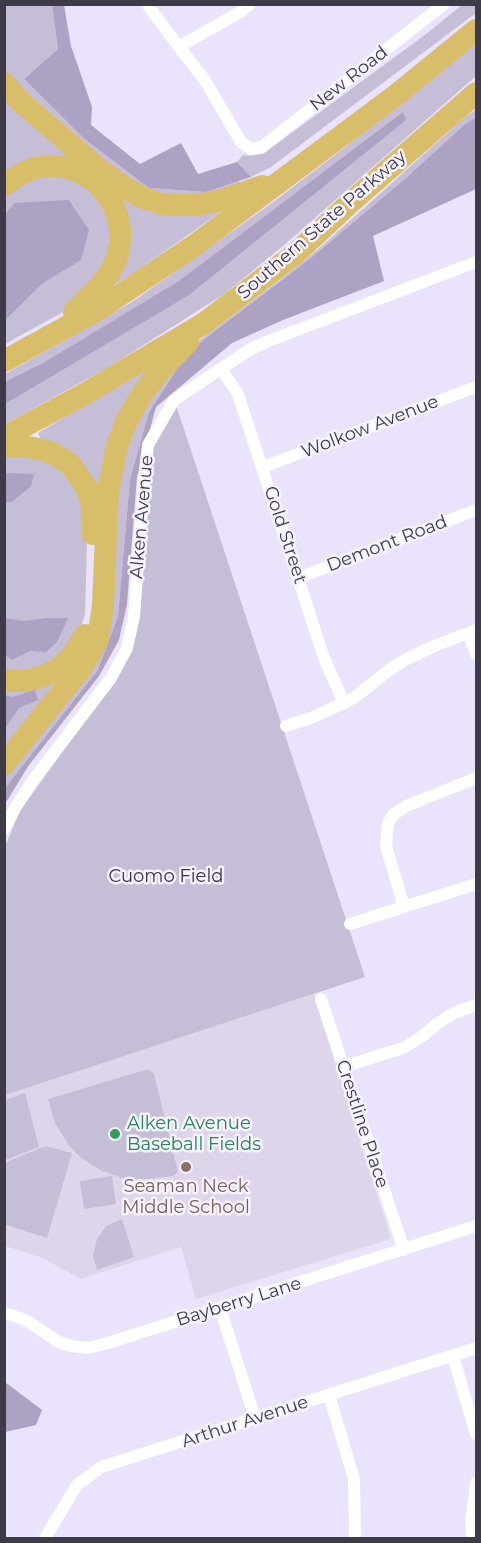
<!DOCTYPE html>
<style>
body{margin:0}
#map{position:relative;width:481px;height:1543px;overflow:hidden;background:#ebe2fc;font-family:Montserrat,sans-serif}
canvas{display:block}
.frame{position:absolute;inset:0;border:6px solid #3f3a47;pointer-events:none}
</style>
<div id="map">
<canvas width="481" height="1543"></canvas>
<div class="frame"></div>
</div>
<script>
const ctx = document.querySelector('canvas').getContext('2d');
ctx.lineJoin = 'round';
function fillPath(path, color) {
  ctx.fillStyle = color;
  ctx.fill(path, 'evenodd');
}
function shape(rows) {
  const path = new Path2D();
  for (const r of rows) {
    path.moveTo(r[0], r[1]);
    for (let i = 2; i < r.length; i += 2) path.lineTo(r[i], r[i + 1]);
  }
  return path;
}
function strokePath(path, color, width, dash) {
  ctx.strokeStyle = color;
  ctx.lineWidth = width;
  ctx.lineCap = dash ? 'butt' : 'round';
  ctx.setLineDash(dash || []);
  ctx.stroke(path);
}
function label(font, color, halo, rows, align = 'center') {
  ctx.font = font + ' Montserrat,sans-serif';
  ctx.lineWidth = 5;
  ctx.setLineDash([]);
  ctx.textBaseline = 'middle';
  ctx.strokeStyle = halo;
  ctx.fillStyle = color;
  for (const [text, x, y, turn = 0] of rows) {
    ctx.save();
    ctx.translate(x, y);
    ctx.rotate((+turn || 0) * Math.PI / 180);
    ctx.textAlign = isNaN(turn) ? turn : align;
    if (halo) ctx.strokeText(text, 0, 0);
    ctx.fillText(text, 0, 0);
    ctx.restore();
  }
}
fillPath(shape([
 [314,994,391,1239,196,1299,181,1247,81,1279,40,1257,5,1246,4,1095]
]), '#dfd5ea');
fillPath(shape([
 [4,5,52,5,58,49,24,79,149,188,206,192,239,181,241,187,220,195,144,194,4,73],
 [462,5,476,5,476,13,271,167,251,177,237,162,243,155,248,156,263,154,426,34],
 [476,44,476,76,283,246,224,294,109,367,5,424,5,374,132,302,268,206,344,148],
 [5,92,83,163,5,179],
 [476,109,476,117,465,124,406,178,311,258,207,337,184,358,149,412,130,479,118,616,100,668,5,788,5,776,98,657,115,482,125,435,189,348,280,280,323,245,463,119],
 [53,170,89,181,110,208,108,266,65,311,5,344,5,194],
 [116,190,222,211,138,270,103,292],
 [157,362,104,490,42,441,38,433],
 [176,405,365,977,5,1095,4,849,20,811,122,669,152,446],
 [6,454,63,464,88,509,85,614,76,642,56,663,30,674,5,672,5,455],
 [61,674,5,754,5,687],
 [148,1069,154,1074,178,1172,173,1176,146,1179,126,1179,102,1171,81,1158,68,1144,55,1123,48,1099],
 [25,1093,39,1147,5,1160,5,1100],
 [46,1146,72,1153,47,1238,4,1224,5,1164,11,1160],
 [112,1176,116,1204,84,1209,80,1181],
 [122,1219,134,1257,97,1270,93,1256,97,1239,106,1226]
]), '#c6bed6');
fillPath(shape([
 [52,5,64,5,71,46,92,107,91,125,140,164,181,143,198,174,237,162,251,177,206,192,149,188,85,139,24,79,58,49],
 [403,112,406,120,189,295,5,404,5,382,45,362,179,281],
 [476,117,476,189,373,236,384,281,283,320,232,343,156,407,137,477,127,604,119,640,99,676,29,765,5,804,5,788,98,670,118,616,130,479,149,412,184,358,207,337,311,258,406,178,465,124],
 [69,200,89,230,81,260,43,283,5,320,5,214,15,203],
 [8,473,34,474,31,486,12,502,5,503,5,474],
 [4,618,24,621,47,618,68,618,57,642,46,652,30,651,12,660,5,655],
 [35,690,38,700,19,708,5,728,5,695,12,697],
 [5,1382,42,1410,36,1425,5,1432]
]), '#ada2c4');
strokePath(shape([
 [147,4,179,47,204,79,241,142,251,149,262,147,444,4],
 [179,47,240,12,250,4],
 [221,369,238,394,324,658,344,703],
 [263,467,476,387],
 [298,578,476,510],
 [468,633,476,654],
 [286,726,311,718,344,703,355,697,392,668,405,660,434,646,476,630],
 [4,829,15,808,34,779,111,678,127,648,134,616,145,471,148,445,174,400,249,350,266,342,476,262],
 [404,907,386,846,388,823,393,815,406,806,476,778],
 [350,924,476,884],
 [321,999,404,1250],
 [343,1067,403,1048,421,1037,438,1023,454,1013,476,1005],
 [220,1308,255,1418],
 [4,1313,12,1315,27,1321,59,1342,71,1346,88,1348,108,1343,476,1226],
 [453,1356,476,1434],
 [329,1395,354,1479,355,1538],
 [45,1538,77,1485,101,1467,476,1348],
 [472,1538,471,1522,476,1483]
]), '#fff', 12);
strokePath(shape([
 [4,83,21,102,99,169,124,187,143,198,163,204,173,205,196,205,222,200,263,186],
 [4,185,19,175,34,168,51,166,64,167,81,173,96,182,102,189,113,204,118,218,120,230,120,243,117,258,110,272,99,287,74,312],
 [4,361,99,309,192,247,396,95,476,30],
 [4,437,86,393,203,324,295,254,352,201,476,93],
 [4,447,28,447,43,450,52,453,69,463,87,488,91,502,93,519,93,534],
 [4,680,24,681,41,677,54,671,62,666,72,656,85,635],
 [4,764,79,671,90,654,98,638,103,605,108,491,117,446,127,420,142,394,160,371,188,342]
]), '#d8be69', 22);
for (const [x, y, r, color] of [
 [115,1134,6,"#2e9e5b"],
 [186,1167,6,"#8d6e63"]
]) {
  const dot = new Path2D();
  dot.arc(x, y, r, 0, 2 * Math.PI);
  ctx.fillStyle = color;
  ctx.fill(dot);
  strokePath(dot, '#f6f2ff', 2);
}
label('18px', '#3f3a47', '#f6f2ff', [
 ["New Road",349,79,-38],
 ["Southern State Parkway",322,225,-41],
 ["Wolkow Avenue",370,427,-21],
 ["Alken Avenue",142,517,-85],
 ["Gold Street",285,535,72],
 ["Demont Road",387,544,-21],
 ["Crestline Place",362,1124,72],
 ["Bayberry Lane",239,1302,-17],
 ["Arthur Avenue",245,1422,-18]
]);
label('18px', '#3d2b59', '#f6f2ff', [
 ["Cuomo Field",166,877]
]);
label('18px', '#27864d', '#f6f2ff', [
 ["Alken Avenue",127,1124],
 ["Baseball Fields",127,1145]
], 'left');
label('18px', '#785e54', '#f6f2ff', [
 ["Seaman Neck",186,1187],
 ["Middle School",186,1208]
]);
</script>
